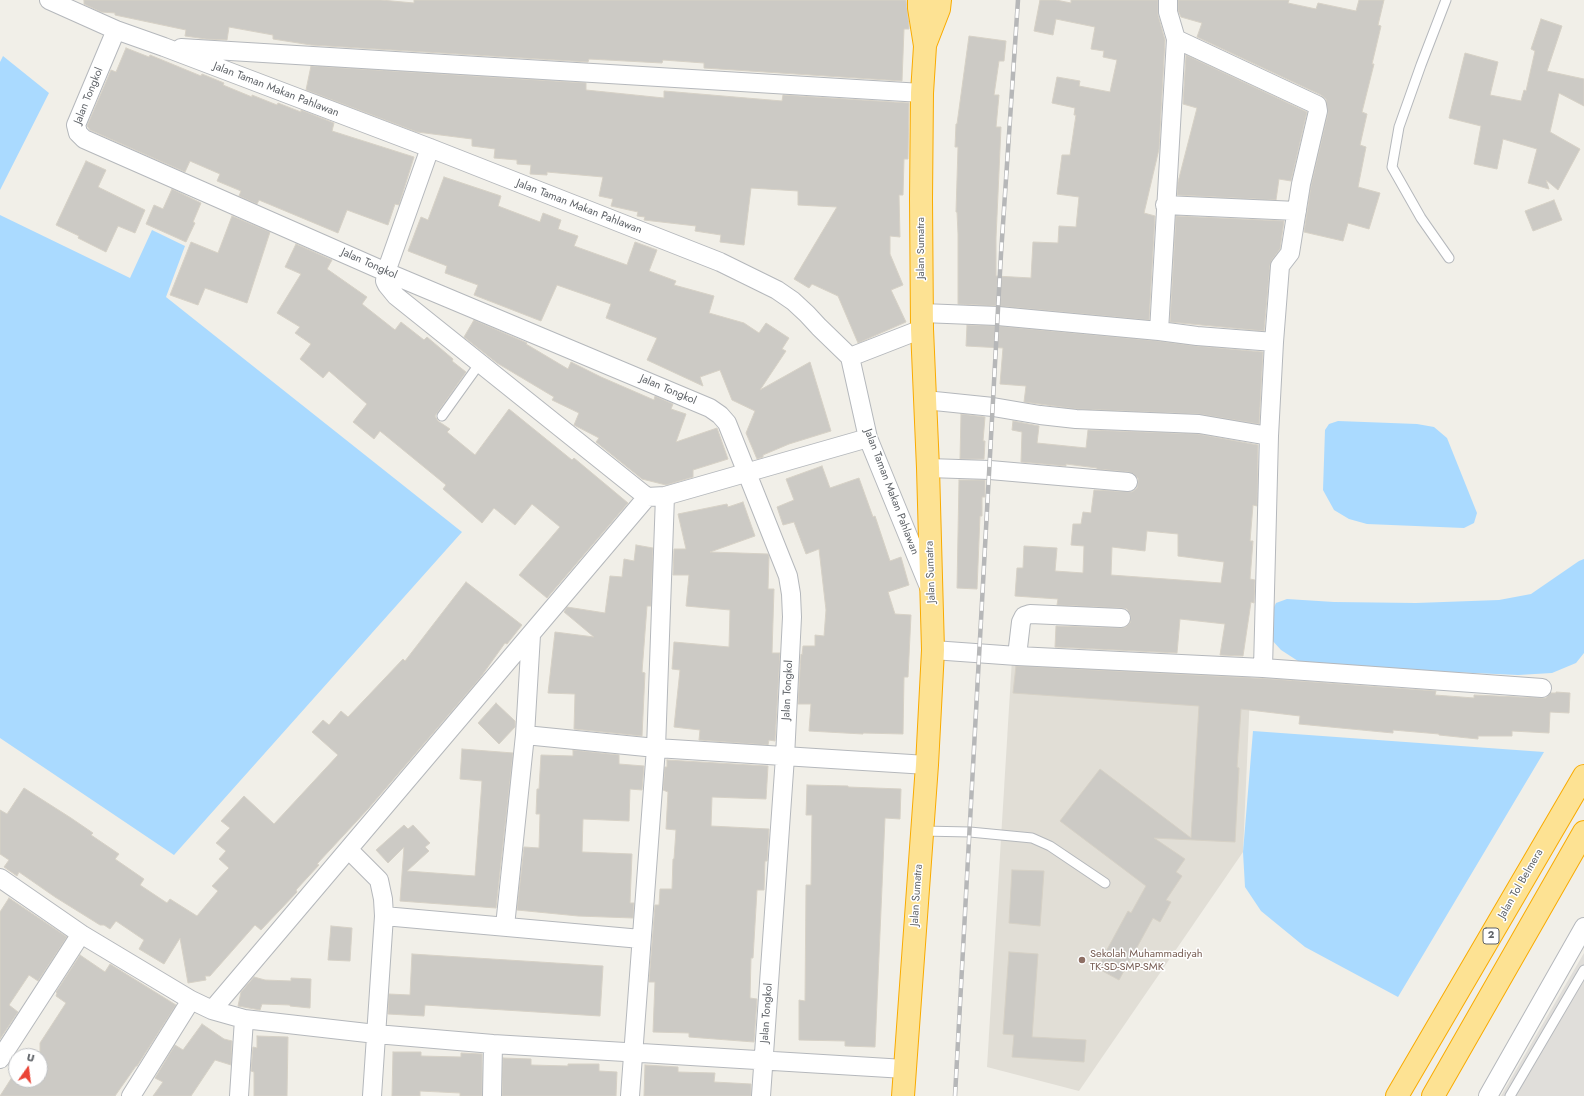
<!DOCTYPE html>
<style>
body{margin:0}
#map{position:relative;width:1584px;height:1096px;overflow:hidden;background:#f1efe8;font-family:Jost,sans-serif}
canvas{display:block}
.north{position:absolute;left:8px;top:1048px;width:40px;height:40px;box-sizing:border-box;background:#fff;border:1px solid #bfc1c3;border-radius:50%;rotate:14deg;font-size:11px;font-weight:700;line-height:16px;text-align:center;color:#5f6368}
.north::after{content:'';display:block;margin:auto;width:14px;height:18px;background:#ea4335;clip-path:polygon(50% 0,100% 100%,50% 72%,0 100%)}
</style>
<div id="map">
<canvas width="1584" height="1096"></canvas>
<div class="north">U</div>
</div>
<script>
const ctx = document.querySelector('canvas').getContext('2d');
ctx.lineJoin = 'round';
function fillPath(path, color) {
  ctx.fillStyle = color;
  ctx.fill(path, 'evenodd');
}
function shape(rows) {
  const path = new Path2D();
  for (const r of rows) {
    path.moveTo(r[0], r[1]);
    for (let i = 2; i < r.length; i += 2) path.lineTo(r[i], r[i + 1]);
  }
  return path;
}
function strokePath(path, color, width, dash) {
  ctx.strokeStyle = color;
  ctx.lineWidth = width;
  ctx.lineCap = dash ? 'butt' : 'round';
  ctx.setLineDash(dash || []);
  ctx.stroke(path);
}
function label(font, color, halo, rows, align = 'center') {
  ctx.font = font + ' Jost,sans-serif';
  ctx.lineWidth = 3;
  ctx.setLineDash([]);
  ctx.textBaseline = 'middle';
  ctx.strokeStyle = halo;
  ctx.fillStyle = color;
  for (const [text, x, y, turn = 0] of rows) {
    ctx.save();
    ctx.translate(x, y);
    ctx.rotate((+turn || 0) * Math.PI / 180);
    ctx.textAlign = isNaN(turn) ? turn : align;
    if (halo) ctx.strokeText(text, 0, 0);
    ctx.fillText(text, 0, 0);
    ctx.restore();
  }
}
fillPath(shape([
 [1584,953,1584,1096,1501,1096]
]), '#e0deda');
fillPath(shape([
 [1012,659,1251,671,1243,852,1079,1091,987,1067]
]), '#e1ded6');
fillPath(shape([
 [3,56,49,93,0,190,0,62],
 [0,215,130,278,152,230,185,246,166,297,462,532,174,855,0,738],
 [1338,421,1417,424,1434,427,1447,438,1477,513,1474,523,1464,528,1367,524,1349,519,1334,510,1323,490,1325,430,1329,424],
 [1584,559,1584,653,1576,663,1552,673,1518,675,1318,666,1298,661,1281,650,1271,639,1270,615,1276,603,1287,599,1334,602,1416,603,1499,600,1531,594,1579,561],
 [1253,731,1544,752,1398,997,1305,947,1261,911,1245,887,1243,852]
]), '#aadaff');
const building = shape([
 [84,0,381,0,414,3,414,0,906,0,909,26,909,29,904,29,902,81,704,68,704,63,663,60,662,63,589,59,588,62,311,45,273,39,273,35,229,27,227,40,206,39,185,36,186,30,115,15,115,13,101,12,84,4,84,0],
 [1040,0,1056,0,1071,3,1071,0,1158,0,1158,15,1165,40,1159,149,1144,213,1155,216,1149,320,999,306,958,304,958,234,957,212,956,212,958,147,955,147,956,124,957,124,969,36,1006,41,1004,61,999,61,994,95,999,95,996,127,1001,127,996,238,996,276,1031,278,1033,242,1058,243,1059,226,1076,227,1079,197,1057,194,1062,155,1070,155,1076,115,1074,115,1075,108,1052,103,1057,77,1080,81,1079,86,1110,92,1117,60,1103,57,1104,51,1091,49,1095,27,1056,19,1053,35,1034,31,1040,0],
 [1178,0,1289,0,1288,3,1316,9,1318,3,1356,11,1359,0,1384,0,1378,25,1381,26,1372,64,1374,64,1362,112,1367,114,1360,145,1366,147,1358,187,1380,193,1369,229,1348,223,1343,241,1304,232,1311,186,1328,113,1326,99,1321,95,1197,37,1202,23,1181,17,1178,10,1178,0],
 [1541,19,1562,26,1547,71,1584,79,1584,106,1559,93,1550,132,1580,149,1558,190,1546,180,1549,189,1528,183,1537,149,1503,139,1497,169,1474,164,1481,126,1449,118,1465,53,1498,62,1490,95,1521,101,1524,90,1526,91,1535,51,1531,49,1541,19],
 [126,48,149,57,150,55,201,76,202,74,224,83,223,85,252,97,252,95,277,105,278,103,301,112,301,110,334,123,332,131,414,157,399,205,395,204,388,225,347,210,338,233,259,200,257,204,239,196,241,191,217,181,220,174,190,161,185,172,90,130,87,126,111,70,116,72,126,48],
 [1186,55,1307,112,1291,181,1279,179,1276,200,1177,195,1178,182,1197,108,1183,104,1186,55],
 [311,66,586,83,586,90,664,98,664,91,782,101,783,95,909,103,908,159,904,159,903,195,899,195,900,237,890,236,890,254,903,285,891,290,906,322,858,343,838,296,812,284,809,288,794,279,837,207,798,205,798,191,751,188,744,245,720,242,721,235,695,231,696,226,644,220,645,217,637,216,638,212,611,206,613,199,599,196,603,177,547,172,547,175,530,174,531,165,517,164,517,160,494,158,495,149,472,146,472,139,417,132,306,90,311,66],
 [86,161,106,170,98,187,145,210,135,233,118,226,106,252,78,238,79,236,56,225,86,161],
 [444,177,501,196,498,206,540,222,543,213,561,220,558,229,578,236,574,246,627,265,635,242,657,250,649,271,676,281,674,285,714,296,709,313,744,323,759,333,766,323,789,338,782,349,786,351,760,390,810,362,831,431,789,444,763,455,763,457,757,459,746,433,755,411,732,400,720,370,700,377,703,386,647,360,657,338,606,318,611,304,557,285,541,321,474,295,478,285,445,273,447,266,408,251,421,217,428,220,444,177],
 [172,189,201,203,193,222,195,223,186,242,146,224,154,205,163,209,172,189],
 [1554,200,1562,220,1533,231,1525,211,1554,200],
 [232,216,270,232,247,303,205,288,198,305,170,295,191,242,218,253,232,216],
 [1176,216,1284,221,1280,249,1272,260,1270,265,1264,331,1170,322,1176,216],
 [296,244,332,260,327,269,367,297,362,304,395,330,401,322,424,340,427,337,453,359,452,361,466,372,435,416,438,421,450,429,447,432,475,455,509,409,572,460,574,458,628,503,547,598,519,575,560,527,532,504,515,525,494,508,482,523,443,489,446,485,380,431,374,439,353,422,367,404,329,371,323,378,300,359,311,344,295,333,300,327,277,313,301,274,285,267,296,244],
 [474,320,527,343,526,344,568,369,571,362,601,377,654,400,655,396,673,404,671,409,686,414,676,442,717,428,728,459,693,470,693,477,666,485,642,479,596,442,599,438,574,425,579,413,552,400,554,397,497,363,464,337,474,320],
 [967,325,997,326,1158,341,1196,346,1263,352,1259,424,1199,414,1077,409,1024,402,1026,386,1000,384,1003,348,966,346,967,325],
 [961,414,985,417,983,441,985,441,984,459,960,459,961,414],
 [1013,421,1039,426,1037,443,1086,448,1088,430,1198,434,1258,445,1257,506,1253,505,1250,541,1253,541,1250,579,1255,580,1254,603,1251,602,1243,656,1220,655,1225,624,1180,619,1177,653,1055,647,1056,626,1121,628,1126,627,1130,623,1131,618,1130,614,1127,609,1121,608,1057,605,1058,599,1015,596,1017,568,1023,568,1024,546,1057,548,1055,571,1083,573,1084,546,1071,545,1073,524,1081,524,1083,512,1091,513,1094,490,1132,492,1137,488,1138,483,1138,478,1134,474,1129,472,1097,469,1097,468,1066,464,1066,466,1021,462,1022,432,1012,430,1013,421],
 [1147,531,1178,534,1178,556,1224,562,1221,583,1111,575,1112,547,1145,551,1147,531],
 [822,466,830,488,859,478,873,517,875,516,890,561,901,557,909,585,888,592,895,614,911,615,908,677,904,677,903,734,863,733,863,734,809,731,811,704,798,704,801,654,802,655,803,646,815,646,815,635,824,636,826,610,819,549,806,554,794,522,783,525,777,507,794,500,786,479,822,466],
 [959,480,985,480,985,497,982,497,982,516,980,516,977,589,957,588,959,480],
 [743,502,755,536,710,552,768,554,769,557,768,589,774,589,772,653,780,653,775,741,769,740,768,745,699,740,700,730,674,727,680,670,672,669,674,642,729,647,730,610,686,606,689,575,673,575,674,549,686,549,678,514,727,504,728,507,743,502],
 [636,545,653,548,651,606,647,606,642,672,645,673,642,736,574,729,575,694,548,693,555,632,594,637,564,612,567,607,605,613,610,576,622,577,624,559,634,561,636,545],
 [466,582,522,625,507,644,505,643,480,678,368,809,317,864,319,865,296,890,297,892,261,930,255,925,210,976,205,976,206,980,188,983,180,938,164,964,139,949,144,940,116,921,110,929,104,925,100,925,55,897,19,872,17,876,4,867,9,860,0,854,0,810,7,814,24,788,71,818,93,833,91,835,119,854,115,859,144,879,140,885,167,903,170,899,197,916,218,891,212,886,229,868,219,859,226,851,216,843,230,828,221,821,244,796,274,824,338,755,312,732,323,720,329,725,341,711,348,717,403,659,405,661,466,582],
 [1016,666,1272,679,1436,691,1435,695,1474,698,1474,695,1541,698,1546,698,1551,693,1556,693,1556,692,1570,693,1569,713,1550,712,1549,733,1512,731,1512,736,1478,736,1478,739,1439,735,1439,734,1393,730,1393,733,1299,724,1300,716,1241,709,1237,767,1239,768,1235,842,1154,838,1185,859,1176,872,1182,876,1166,900,1171,902,1160,922,1153,918,1119,980,1097,968,1128,911,1131,913,1146,886,1060,821,1100,769,1191,838,1199,706,1013,693,1016,666],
 [496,703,515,721,515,727,499,744,478,723,496,703],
 [462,749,513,753,496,908,400,901,404,847,388,863,376,850,404,825,408,829,413,825,430,843,425,847,429,851,407,871,475,876,482,781,460,779,462,749],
 [573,750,619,755,619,764,644,766,642,790,630,789,629,821,583,819,582,852,632,854,630,903,634,903,633,918,578,916,517,910,524,847,539,848,540,814,536,814,537,789,539,789,541,755,573,756,573,750],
 [667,760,768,766,766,799,712,797,711,826,769,829,767,861,765,861,764,890,757,890,753,958,751,958,750,998,757,999,754,1042,689,1037,689,1033,653,1032,655,982,649,982,655,905,659,905,660,889,672,889,673,859,674,859,676,830,666,829,668,792,663,790,665,767,667,767,667,760],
 [807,785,848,786,848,787,901,789,900,819,885,818,875,1047,845,1046,845,1041,799,1040,799,1000,805,1001,806,885,811,885,812,815,806,815,807,785],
 [1012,870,1044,871,1040,926,1009,923,1012,870],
 [9,898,67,937,38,981,29,975,9,1005,18,1012,0,1039,0,912,9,898],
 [331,926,352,928,350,961,328,960,331,926],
 [1009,952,1038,954,1032,1037,1086,1040,1084,1062,1012,1057,1014,1035,1003,1034,1009,952],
 [412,954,603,966,600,1016,425,1005,424,1016,388,1014,389,994,410,995,412,954],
 [80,955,105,972,110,964,176,1005,137,1066,136,1066,115,1096,0,1096,16,1071,16,1080,40,1080,40,1043,66,1003,56,996,57,993,56,992,80,955],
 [254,977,265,980,291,981,291,978,311,979,310,1008,290,1006,290,1005,262,1004,260,1010,238,1006,241,992,254,977],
 [202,1024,224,1039,232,1041,231,1065,215,1060,191,1096,153,1096,163,1082,155,1078,175,1045,183,1050,202,1024],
 [257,1036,288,1037,287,1096,254,1096,254,1072,251,1071,253,1047,257,1048,257,1036],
 [393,1052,421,1052,421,1056,461,1057,461,1053,482,1054,482,1096,460,1096,460,1093,420,1091,420,1096,392,1096,393,1052],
 [503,1058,531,1059,531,1065,568,1066,568,1064,599,1064,599,1071,617,1072,616,1096,502,1096,503,1058],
 [645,1065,678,1067,678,1072,715,1073,714,1082,751,1084,751,1096,644,1096,645,1065]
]);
fillPath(building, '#cccac5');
strokePath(building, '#d6d1c6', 1);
const lane = shape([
 [1446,0,1421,65,1399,127,1392,167,1421,218,1449,258],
 [442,416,480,363],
 [922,831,970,832,1032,838,1050,846,1105,883],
 [1510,1096,1584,970]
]);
const street = shape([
 [49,0,116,30,164,47,430,148,720,262,777,290,793,301,807,314,819,327,850,357,868,438,929,587],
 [116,30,76,125,78,133,84,139,386,272,710,408,720,415,727,423,788,576,791,594,792,617,785,757,761,1096],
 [181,48,922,93],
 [430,148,386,272,385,281,387,285,396,296,647,497,665,496,868,438],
 [1165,205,1297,211],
 [922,313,998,316,1159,331,1197,336,1274,342,1280,266,1290,253,1301,184,1318,111,1317,105,1176,39],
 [1159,331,1176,39,1168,12,1168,0],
 [850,357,922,329],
 [925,400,993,407,1040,415,1076,419,1199,424,1269,436],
 [928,468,990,470,1128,482],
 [933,650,1017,656,1263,668,1542,688],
 [1017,656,1021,622,1024,616,1030,614,1121,618],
 [1263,668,1269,436,1274,342],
 [525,735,656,748,927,765],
 [349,850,379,880,383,899,384,916,372,1096],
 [0,878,81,934,191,1000,212,1010,244,1019,376,1034,493,1044,905,1069],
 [384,916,641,939],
 [505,926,525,735,531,635],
 [212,1010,647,497],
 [0,1059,81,934],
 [131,1096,191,1000],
 [239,1096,244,1019],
 [492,1096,493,1044],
 [630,1096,656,748,665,496],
 [1488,1096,1584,927]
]);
const highway = shape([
 [925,45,939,9,940,0],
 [903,1096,927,765,933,650,928,468,922,329,921,199,922,93,925,46,919,8,919,0],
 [1397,1096,1584,776],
 [1433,1096,1584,832]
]);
strokePath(lane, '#b5b8bc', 11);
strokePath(street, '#b5b8bc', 20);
strokePath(highway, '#f9ab00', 24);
strokePath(lane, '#fff', 9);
strokePath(street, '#fff', 18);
strokePath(highway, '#fde293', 22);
const rail = shape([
 [955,1096,1001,254,1018,0]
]);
strokePath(rail, '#b6b7b8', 4.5);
strokePath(rail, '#fff', 3, [9]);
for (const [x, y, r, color] of [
 [1082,960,4,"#8d6e63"]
]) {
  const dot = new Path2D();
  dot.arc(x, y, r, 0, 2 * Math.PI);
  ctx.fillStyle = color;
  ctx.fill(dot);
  strokePath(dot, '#fff', 1.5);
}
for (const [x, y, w] of [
 [1491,936,16]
]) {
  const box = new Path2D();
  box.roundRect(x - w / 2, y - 8, w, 16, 3);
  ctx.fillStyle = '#fff';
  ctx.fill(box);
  strokePath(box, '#5f6368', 1);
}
label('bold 10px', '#5f6368', null, [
 ["2",1491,936]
]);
label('11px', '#5f6368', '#fff', [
 ["Jalan Taman Makan Pahlawan",276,90,21],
 ["Jalan Tongkol",89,96,-68],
 ["Jalan Taman Makan Pahlawan",579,207,21],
 ["Jalan Sumatra",921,248,-90],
 ["Jalan Tongkol",369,264,24],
 ["Jalan Tongkol",668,390,23],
 ["Jalan Taman Makan Pahlawan",891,492,69],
 ["Jalan Sumatra",931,572,-92],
 ["Jalan Tongkol",788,690,-87],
 ["Jalan Tol Belmera",1521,884,-60],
 ["Jalan Sumatra",917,895,-86],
 ["Jalan Tongkol",767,1013,-86]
]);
label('11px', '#785e54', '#fff', [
 ["Sekolah Muhammadiyah",1090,954],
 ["TK-SD-SMP-SMK",1090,967]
], 'left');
</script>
